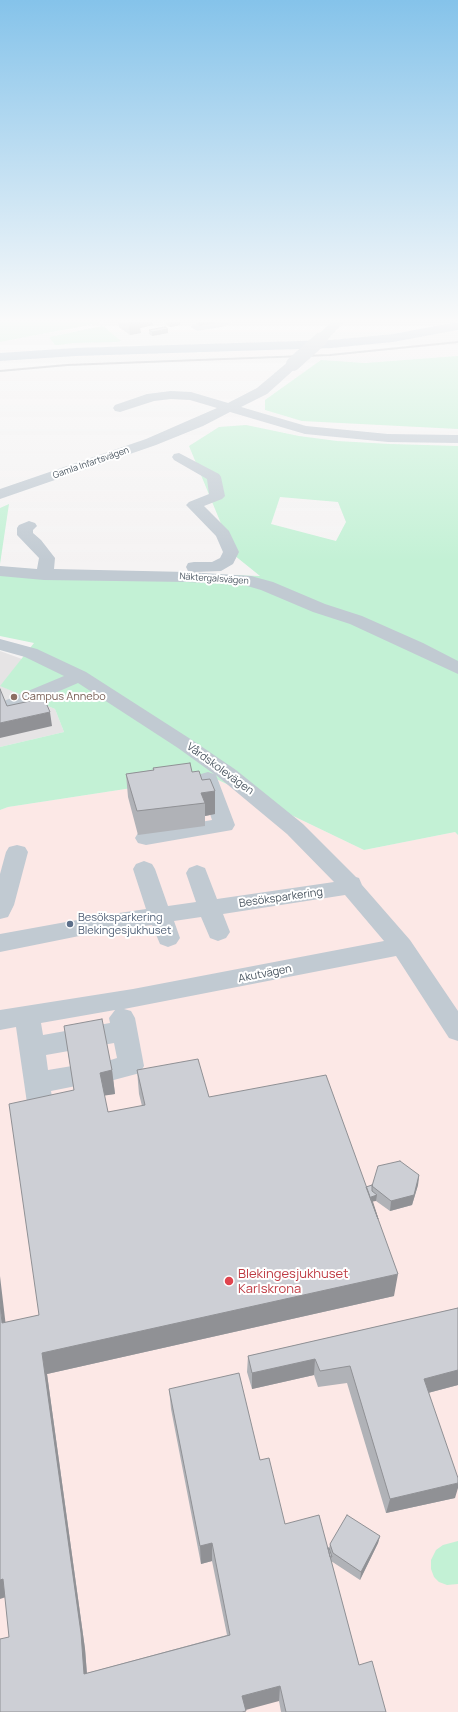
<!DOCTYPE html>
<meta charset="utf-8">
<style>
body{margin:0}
canvas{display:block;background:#f5f3f3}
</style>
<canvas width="458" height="1712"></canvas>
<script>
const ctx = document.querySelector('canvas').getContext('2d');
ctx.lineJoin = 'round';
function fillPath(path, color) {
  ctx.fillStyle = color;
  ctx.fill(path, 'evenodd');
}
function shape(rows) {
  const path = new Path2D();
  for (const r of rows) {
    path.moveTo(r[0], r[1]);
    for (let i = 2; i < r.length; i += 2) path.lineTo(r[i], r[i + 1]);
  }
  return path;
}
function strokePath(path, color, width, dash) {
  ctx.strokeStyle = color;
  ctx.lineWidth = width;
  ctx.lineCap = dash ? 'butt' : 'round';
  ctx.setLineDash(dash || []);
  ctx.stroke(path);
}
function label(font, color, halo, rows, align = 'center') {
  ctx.font = font + ' Manrope,sans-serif';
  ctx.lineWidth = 4;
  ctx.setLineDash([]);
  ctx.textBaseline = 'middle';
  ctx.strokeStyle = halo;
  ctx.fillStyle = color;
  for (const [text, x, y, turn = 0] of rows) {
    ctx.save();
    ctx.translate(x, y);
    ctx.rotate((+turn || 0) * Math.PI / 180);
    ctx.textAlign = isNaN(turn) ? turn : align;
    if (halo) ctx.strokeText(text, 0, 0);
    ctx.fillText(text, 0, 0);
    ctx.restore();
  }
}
fillPath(shape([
 [0,651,22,659,1,686,55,709,64,732,0,747]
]), '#e6e4e5');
fillPath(shape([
 [210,776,364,850,455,832,458,835,458,1712,0,1712,0,810,8,807]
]), '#fce8e6');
fillPath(shape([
 [0,322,104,322,0,342],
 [103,326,121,341,117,342,73,343,59,345,55,345,49,337],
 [458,356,458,429,302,421,265,410,265,400,321,360,365,363],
 [246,425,299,436,337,441,390,444,458,446,458,835,455,832,364,850,210,776,8,807,0,810,0,747,64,732,55,709,0,686,34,643,0,636,0,568,260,576,234,555,189,446,219,427],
 [280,497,338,502,346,522,336,541,271,524],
 [9,504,0,564,0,508],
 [458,1541,458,1584,447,1585,439,1582,434,1577,431,1569,431,1560,436,1550,443,1545]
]), '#c3f1d5');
fillPath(shape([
 [206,322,232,322,226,326,197,331,191,327,193,324,206,322],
 [331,322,344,322,325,342,317,342,315,339,317,336,331,322],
 [293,360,297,361,299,364,297,367,267,394,241,407,306,426,388,434,458,435,458,443,388,442,305,434,230,412,203,426,156,445,0,499,0,489,146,439,217,408,190,400,171,399,154,401,120,412,115,411,113,408,115,405,147,394,171,391,191,392,228,403,257,388,289,361,293,360],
 [179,453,219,474,221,477,225,496,222,499,204,506,229,531,239,552,233,564,221,571,194,572,188,571,186,567,188,563,194,562,212,562,220,558,223,552,216,536,186,505,189,502,209,494,207,479,174,460,172,457,174,454,179,453],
 [29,521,35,523,37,526,33,530,33,533,41,540,55,558,54,569,187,572,251,576,273,582,325,604,362,616,423,643,458,661,458,674,350,624,313,612,261,590,244,585,187,582,44,580,0,576,0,566,37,569,39,558,17,535,17,528,19,525,29,521],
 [0,639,37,649,86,672,192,740,236,770,303,824,356,877,359,878,362,885,410,940,458,1011,458,1041,449,1038,396,956,124,1009,131,1011,135,1018,144,1066,140,1073,110,1081,101,1077,97,1070,101,1063,117,1058,114,1043,46,1055,48,1070,72,1066,81,1069,85,1077,81,1085,51,1091,53,1103,49,1111,40,1114,31,1111,27,1103,16,1027,0,1030,0,1010,133,989,384,941,345,895,223,914,230,932,226,938,218,941,210,938,201,917,174,921,180,938,176,944,168,947,160,944,152,925,99,932,0,952,0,934,99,916,146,909,133,869,136,864,144,861,152,864,155,869,168,906,196,902,186,873,189,868,197,865,205,868,217,899,334,882,287,834,216,775,235,825,232,830,146,845,138,843,135,838,138,833,212,820,198,779,201,774,208,772,214,774,178,748,78,683,18,709,11,711,4,709,1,705,4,701,64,676,25,657,0,650,0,639],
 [115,1010,109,1018,110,1023,43,1035,41,1023,115,1010],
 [17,845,25,847,28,852,14,905,8,917,0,919,0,874,6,852,9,847,17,845]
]), '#c1cad2');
fillPath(shape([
 [458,322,458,330,393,342,331,348,76,356,0,361,0,353,76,348,331,340,393,334,458,322]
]), '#b3c2d1');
strokePath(shape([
 [0,371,67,365,330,355,458,342]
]), '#b5b8bd', 2);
strokePath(shape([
 [293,364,321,339]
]), '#c1cad2', 14);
fillPath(shape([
 [118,322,152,322,153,325,140,328,141,333,130,335,119,327],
 [163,322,180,322,180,325,170,327],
 [196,322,215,322,215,323,199,326,196,324],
 [149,330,168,333,152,336,149,334],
 [153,768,192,772,215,814,205,816,205,826,138,835,128,797,126,774,153,770],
 [64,1026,112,1070,115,1094,104,1095,108,1112,142,1106,139,1094,137,1070,209,1097,366,1187,419,1175,418,1185,412,1205,390,1211,376,1201,372,1201,394,1296,47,1374,85,1649,87,1673,227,1635,212,1561,201,1564,171,1409,169,1389,260,1460,285,1524,328,1548,329,1548,330,1544,380,1536,378,1543,360,1580,331,1561,359,1665,386,1712,281,1712,279,1701,0,1712,9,1637,5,1323,39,1315,74,1090],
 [458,1308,458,1385,428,1393,455,1498,386,1513,347,1383,318,1387,314,1375,252,1389,247,1372,248,1356]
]), '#b0b2b7');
fillPath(shape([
 [129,322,152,322,153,325,140,328,141,333,130,335],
 [169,322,180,322,180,325,170,327],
 [199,322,215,322,215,323,199,326],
 [168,329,168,333,152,336,152,332],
 [50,712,52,726,0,738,0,723],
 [215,791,215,814,205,816,205,803,201,793],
 [112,1070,115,1094,102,1096,100,1073],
 [419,1175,418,1185,412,1205,390,1211,391,1201],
 [377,1195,376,1201,370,1202,371,1197],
 [398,1274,394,1296,47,1374,85,1649,88,1689,84,1674,42,1353],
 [0,1276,8,1344,2,1323,0,1303],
 [315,1359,314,1375,252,1389,252,1373],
 [458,1370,458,1385,420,1395,424,1379],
 [458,1483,458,1488,455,1498,386,1513,390,1499],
 [380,1536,378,1543,360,1580,361,1572],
 [212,1543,212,1561,201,1564,200,1546],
 [3,1579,9,1596,0,1599,0,1580],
 [280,1686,279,1701,242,1711,242,1696]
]), '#909195');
const building = shape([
 [165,327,168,329,152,332,149,330,165,327],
 [0,689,7,706,44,698,50,712,0,723,0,689],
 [190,763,192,772,199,771,202,780,210,779,215,791,201,793,205,803,137,811,126,774,154,770,153,768,190,763],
 [102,1019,112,1070,100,1073,108,1112,145,1105,137,1070,198,1059,209,1097,326,1075,398,1274,42,1353,81,1633,84,1674,230,1635,212,1543,200,1546,169,1389,239,1373,260,1460,269,1458,285,1524,319,1515,359,1665,372,1661,386,1712,286,1712,280,1686,242,1696,246,1711,242,1712,0,1712,0,1639,9,1637,3,1579,0,1580,0,1303,2,1323,39,1315,9,1104,74,1090,64,1026,102,1019],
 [400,1161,419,1175,414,1195,391,1201,372,1186,378,1166,400,1161],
 [372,1185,372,1191,377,1195,371,1197,378,1219,366,1187,372,1185],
 [458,1308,458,1370,424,1379,458,1478,458,1483,390,1499,350,1366,320,1371,315,1359,252,1373,248,1356,458,1308],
 [347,1515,380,1536,361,1572,333,1553,330,1544,347,1515],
 [328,1548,329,1548,332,1557,330,1557,328,1548]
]);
fillPath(building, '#cdcfd5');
strokePath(building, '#909195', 1);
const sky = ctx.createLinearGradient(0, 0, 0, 562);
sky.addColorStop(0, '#85c3ea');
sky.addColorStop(0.57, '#fafafa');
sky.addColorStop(1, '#fafafa00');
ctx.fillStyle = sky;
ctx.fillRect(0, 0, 458, 562);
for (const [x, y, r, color] of [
 [14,697,4,"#8d6e63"],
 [70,924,4,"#5c6f8a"],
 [229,1281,5,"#e0444e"]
]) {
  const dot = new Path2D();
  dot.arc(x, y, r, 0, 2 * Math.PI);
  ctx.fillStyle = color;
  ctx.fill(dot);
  strokePath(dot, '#fff', 1.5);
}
label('9px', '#4a5661', '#fff', [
 ["Gamla Infartsvägen",91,463,-19],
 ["Näktergalsvägen",214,579,4]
]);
label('11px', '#785e54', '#fff', [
 ["Campus Annebo",22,697]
], 'left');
label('11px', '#4a5661', '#fff', [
 ["Vårdskolevägen",220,769,36],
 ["Besöksparkering",281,898,-8],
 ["Akutvägen",265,974,-11]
]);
label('11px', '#4e5e75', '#fff', [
 ["Besöksparkering",78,918],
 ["Blekingesjukhuset",78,931]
], 'left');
label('13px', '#be3a42', '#fff', [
 ["Blekingesjukhuset",238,1274],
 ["Karlskrona",238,1289]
], 'left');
</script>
